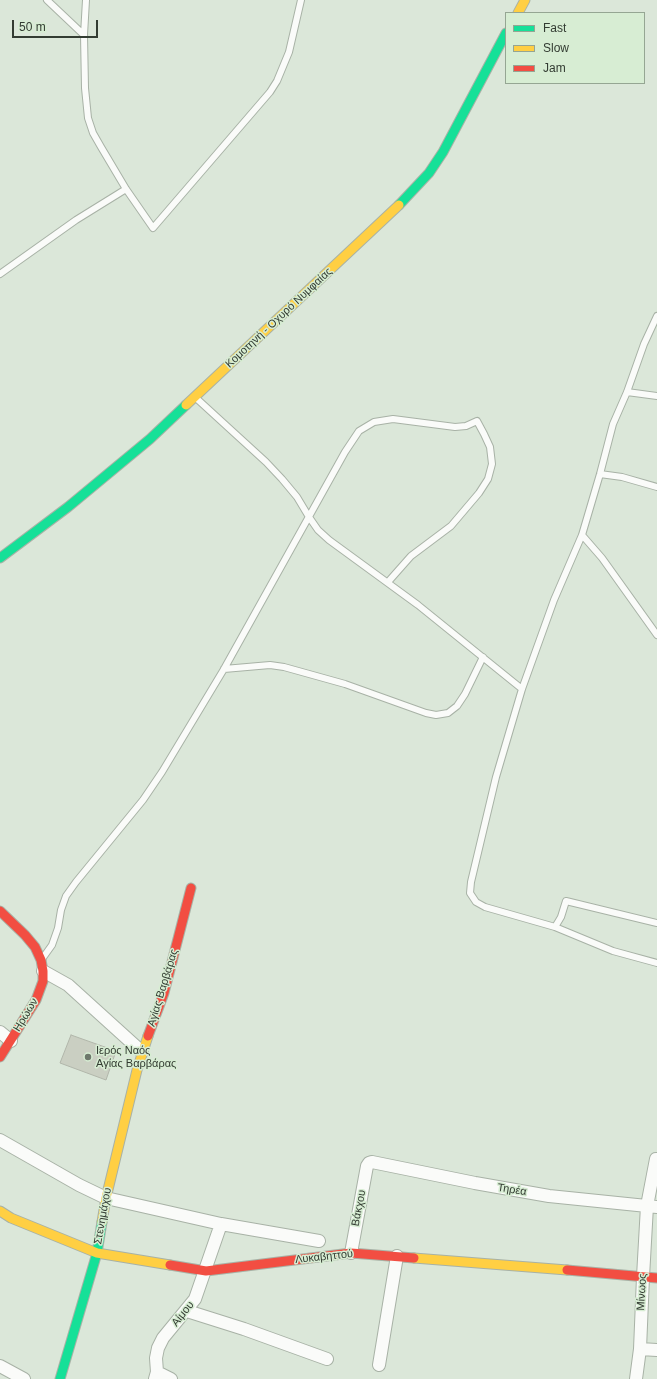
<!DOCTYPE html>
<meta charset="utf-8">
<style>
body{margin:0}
#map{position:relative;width:657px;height:1379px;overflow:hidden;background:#dbe7d9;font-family:Helvetica,sans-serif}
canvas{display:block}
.legend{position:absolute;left:505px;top:12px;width:140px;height:72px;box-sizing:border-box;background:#d7edd3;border:1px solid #95a693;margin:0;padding:5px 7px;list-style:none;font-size:12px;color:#333c32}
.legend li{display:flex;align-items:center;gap:8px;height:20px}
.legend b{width:20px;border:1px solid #95a693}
.scale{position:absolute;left:12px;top:20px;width:86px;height:18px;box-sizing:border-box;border:2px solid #333c32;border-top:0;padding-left:5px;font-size:12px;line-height:14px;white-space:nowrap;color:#333c32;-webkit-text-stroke:3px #d7edd3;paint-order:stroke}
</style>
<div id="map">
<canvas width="657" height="1379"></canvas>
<ul class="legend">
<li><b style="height:5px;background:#16e098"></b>Fast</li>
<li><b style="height:5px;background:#ffcf43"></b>Slow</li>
<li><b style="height:5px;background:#f24e42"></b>Jam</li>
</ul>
<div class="scale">50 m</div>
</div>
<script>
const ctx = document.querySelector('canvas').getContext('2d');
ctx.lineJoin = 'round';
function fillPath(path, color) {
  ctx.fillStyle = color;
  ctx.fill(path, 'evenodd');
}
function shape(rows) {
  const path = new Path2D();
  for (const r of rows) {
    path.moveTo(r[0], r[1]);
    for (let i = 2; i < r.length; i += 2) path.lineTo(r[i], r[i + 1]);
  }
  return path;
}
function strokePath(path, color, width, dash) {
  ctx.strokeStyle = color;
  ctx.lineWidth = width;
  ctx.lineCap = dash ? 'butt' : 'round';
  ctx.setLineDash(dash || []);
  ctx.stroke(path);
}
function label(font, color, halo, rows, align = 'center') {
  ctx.font = font + ' Helvetica,sans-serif';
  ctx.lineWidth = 3;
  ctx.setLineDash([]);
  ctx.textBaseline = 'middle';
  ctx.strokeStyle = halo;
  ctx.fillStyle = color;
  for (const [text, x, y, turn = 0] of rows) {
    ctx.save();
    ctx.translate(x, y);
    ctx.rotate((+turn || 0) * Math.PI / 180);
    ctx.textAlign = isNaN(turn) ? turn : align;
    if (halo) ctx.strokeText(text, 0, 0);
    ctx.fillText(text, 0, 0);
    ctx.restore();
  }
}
const building = shape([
 [71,1035,116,1051,106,1080,60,1063,71,1035]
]);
fillPath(building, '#cacfc2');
strokePath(building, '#b1b6aa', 1);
const lane = shape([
 [47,0,84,35],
 [86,0,84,35,85,88,88,118,93,133,101,147,126,189,153,228,270,92,277,81,289,52,301,0],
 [0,274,76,220,126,189],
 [657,316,644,344,627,392,613,424,600,474,582,535,554,600,522,689,496,777,471,882,470,893,476,902,485,907,555,927,613,951,657,963],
 [627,392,657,396],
 [196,398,266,462,282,479,297,497,309,517,318,530,329,540,418,605,522,689],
 [600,474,622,477,657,487],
 [582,535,602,558,657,635],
 [224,669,270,665,284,667,345,684,426,713,436,715,448,713,457,706,465,694,483,657],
 [555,927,561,917,566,901,657,923],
 [42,959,52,945,58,928,61,910,66,896,76,882,143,800,162,772,224,669,345,452,359,431,374,422,393,419,455,427,466,426,477,421,484,434,490,447,492,464,488,479,479,493,451,526,411,556,388,582]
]);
const street = shape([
 [43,971,68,985,142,1052],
 [0,1032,11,1041],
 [0,1140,79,1185,106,1198,221,1224,319,1241],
 [351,1253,367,1166,369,1163,372,1162,475,1183,549,1196,657,1207],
 [187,1311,244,1329,327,1359],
 [640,1349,657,1350],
 [379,1365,397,1256],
 [0,1366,24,1379],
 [157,1372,171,1379],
 [155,1379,157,1372,156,1358,158,1348,163,1338,195,1299,221,1224],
 [636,1379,640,1349,643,1277,647,1206,656,1159,657,1159]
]);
const fast = shape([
 [399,205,429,173,443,152,506,33],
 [0,558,68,507,150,439,186,405],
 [60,1379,97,1253,102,1222]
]);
const slow = shape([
 [518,13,525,0],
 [186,405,399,205],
 [0,1211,11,1218,97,1253,170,1265],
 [102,1222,106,1198,137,1070,148,1036],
 [414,1258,567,1270]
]);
const jam = shape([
 [0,911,25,935,35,947,41,960,43,971,43,981,36,1000,0,1057],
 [148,1036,164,993,191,888],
 [170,1265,206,1271,351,1253,414,1258],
 [567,1270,657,1278]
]);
strokePath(lane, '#a8b2a6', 8);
strokePath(street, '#a8b2a6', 14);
strokePath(fast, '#a8b2a6', 11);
strokePath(slow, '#a8b2a6', 11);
strokePath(jam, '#a8b2a6', 11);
strokePath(lane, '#fafbf9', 6);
strokePath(street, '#fafbf9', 12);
strokePath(fast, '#16e098', 9);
strokePath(slow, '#ffcf43', 9);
strokePath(jam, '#f24e42', 9);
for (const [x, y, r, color] of [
 [88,1057,4,"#6e786c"]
]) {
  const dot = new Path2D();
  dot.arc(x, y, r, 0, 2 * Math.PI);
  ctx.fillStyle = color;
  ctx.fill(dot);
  strokePath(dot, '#d7edd3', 1.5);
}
label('11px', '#333c32', '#d7edd3', [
 ["Κομοτηνή - Οχυρό Νυμφαίας",279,318,-43],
 ["Αγίας Βαρβάρας",163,988,-73],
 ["Ηρώων",26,1015,-59],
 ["Τηρέα",512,1190,9],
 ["Βάκχου",359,1208,-79],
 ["Στενημάχου",103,1216,-80],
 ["Λυκαβηττού",324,1257,-6],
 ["Μίνωος",642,1292,-87],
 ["Αίμου",183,1314,-51]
]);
label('11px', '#333c32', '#d7edd3', [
 ["Ιερός Ναός",96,1051],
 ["Αγίας Βαρβάρας",96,1064]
], 'left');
</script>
